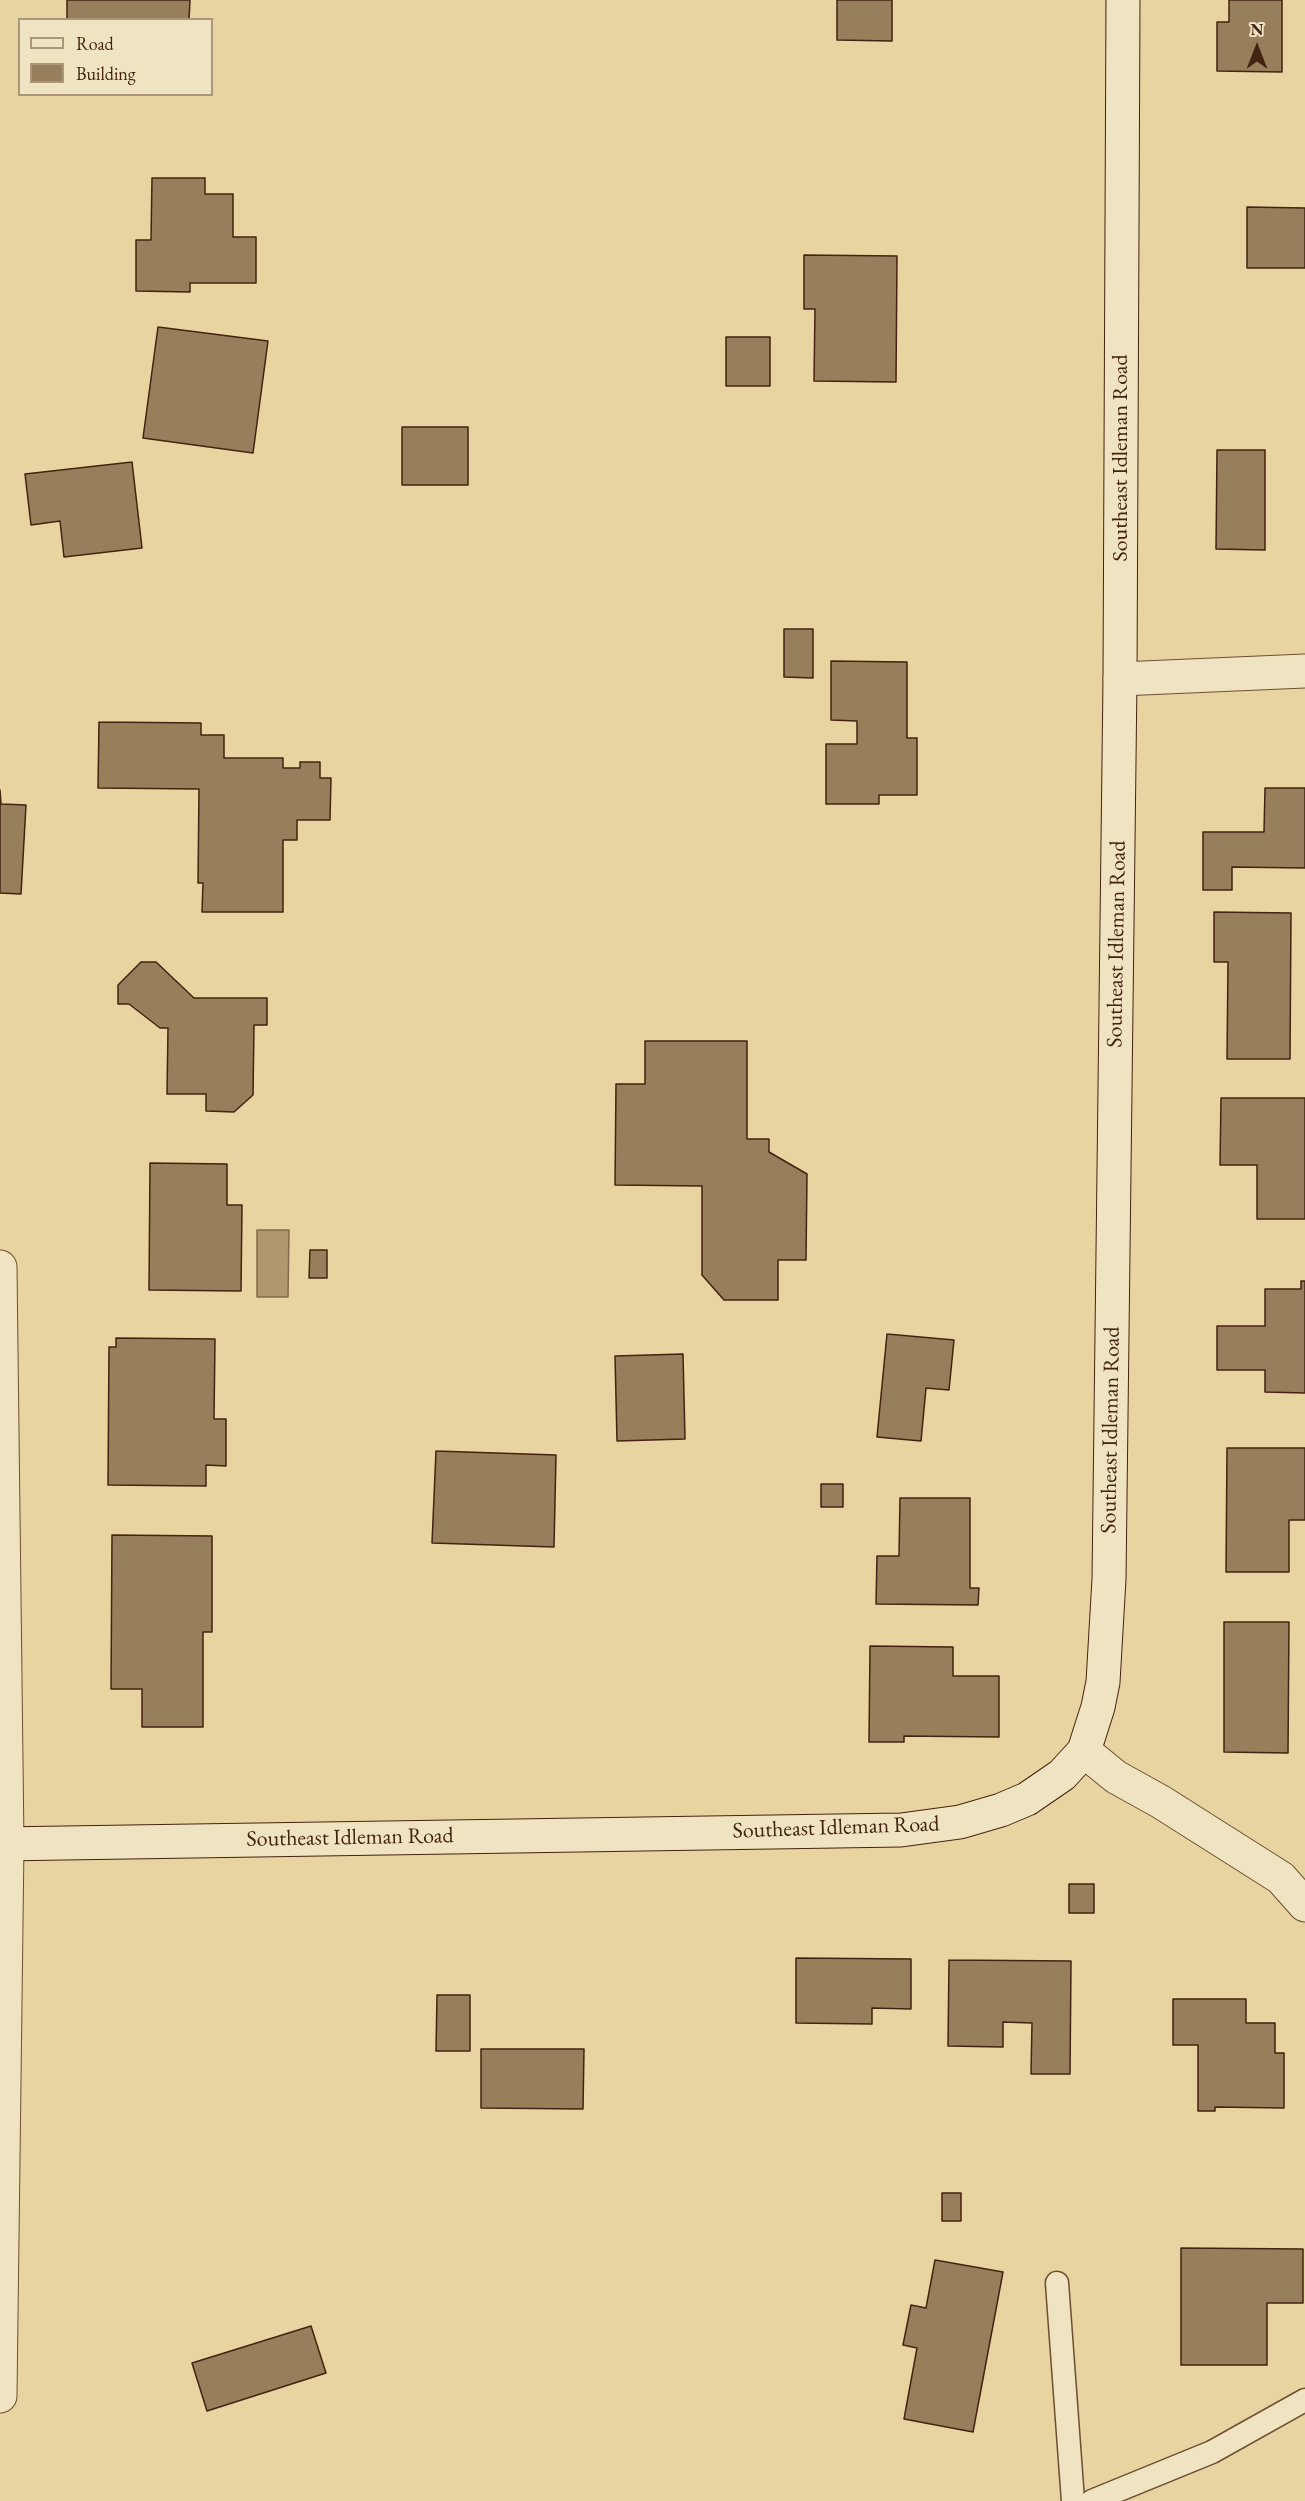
<!DOCTYPE html>
<style>
body{margin:0}
#map{position:relative;width:1305px;height:2501px;overflow:hidden;background:#e7d4a1;font-family:"EB Garamond",serif}
canvas{display:block}
.legend{position:absolute;left:18px;top:18px;width:195px;height:78px;box-sizing:border-box;background:#efe3c2;border:2px solid #aa967b;margin:0;padding:8px 10px;list-style:none;font-size:18px;color:#432311}
.legend li{display:flex;align-items:center;gap:12px;height:30px}
.legend b{width:30px;border:2px solid #aa967b}
.north{position:absolute;left:1227px;top:18px;width:60px;height:60px;-webkit-text-stroke:4px #efe3c2;paint-order:stroke;rotate:0deg;font-size:16px;font-weight:700;line-height:24px;text-align:center;color:#432311}
.north::after{content:'';display:block;margin:auto;width:21px;height:27px;background:#432311;clip-path:polygon(50% 0,100% 100%,50% 72%,0 100%)}
</style>
<div id="map">
<canvas width="1305" height="2501"></canvas>
<ul class="legend">
<li><b style="height:8px;background:#efe3c2"></b>Road</li>
<li><b style="height:16px;background:#987f5c"></b>Building</li>
</ul>
<div class="north">N</div>
</div>
<script>
const ctx = document.querySelector('canvas').getContext('2d');
ctx.lineJoin = 'round';
function fillPath(path, color) {
  ctx.fillStyle = color;
  ctx.fill(path, 'evenodd');
}
function shape(rows) {
  const path = new Path2D();
  for (const r of rows) {
    path.moveTo(r[0], r[1]);
    for (let i = 2; i < r.length; i += 2) path.lineTo(r[i], r[i + 1]);
  }
  return path;
}
function strokePath(path, color, width, dash) {
  ctx.strokeStyle = color;
  ctx.lineWidth = width;
  ctx.lineCap = dash ? 'butt' : 'round';
  ctx.setLineDash(dash || []);
  ctx.stroke(path);
}
function label(font, color, halo, rows, align = 'center') {
  ctx.font = font + ' "EB Garamond",serif';
  ctx.lineWidth = 4.5;
  ctx.setLineDash([]);
  ctx.textBaseline = 'middle';
  ctx.strokeStyle = halo;
  ctx.fillStyle = color;
  for (const [text, x, y, turn = 0] of rows) {
    ctx.save();
    ctx.translate(x, y);
    ctx.rotate((+turn || 0) * Math.PI / 180);
    ctx.textAlign = isNaN(turn) ? turn : align;
    if (halo) ctx.strokeText(text, 0, 0);
    ctx.fillText(text, 0, 0);
    ctx.restore();
  }
}
const water = shape([
 [257,1230,289,1230,288,1297,257,1297,257,1230]
]);
fillPath(water, '#af9870');
strokePath(water, '#84694a', 1.5);
const building = shape([
 [67,0,190,0,189,20,67,20,67,0],
 [837,0,892,0,892,41,837,40,837,0],
 [1229,0,1282,0,1282,72,1217,71,1217,22,1229,22,1229,0],
 [152,178,205,178,205,194,233,194,233,237,256,237,256,283,190,283,190,292,136,291,136,240,151,240,152,178],
 [1247,207,1305,208,1305,268,1247,268,1247,207],
 [804,255,897,256,896,382,814,381,815,309,804,309,804,255],
 [158,327,268,341,253,453,143,438,158,327],
 [726,337,770,337,770,386,726,386,726,337],
 [402,427,468,427,468,485,402,485,402,427],
 [1217,450,1265,450,1265,550,1216,549,1217,450],
 [132,462,142,548,64,557,60,521,31,525,25,474,132,462],
 [784,629,813,629,813,678,784,677,784,629],
 [831,661,907,662,907,738,917,738,917,795,879,795,879,804,826,804,826,744,857,744,857,721,831,720,831,661],
 [99,722,201,723,201,735,224,735,224,758,283,758,283,768,300,768,300,762,320,762,320,778,331,778,330,820,297,820,297,840,283,840,283,912,202,912,203,883,198,883,199,789,98,788,99,722],
 [1265,788,1305,788,1305,868,1232,867,1232,890,1203,890,1203,832,1264,832,1265,788],
 [0,790,1,804,26,805,21,894,0,893,0,790],
 [1214,912,1291,913,1290,1059,1227,1059,1228,962,1214,962,1214,912],
 [141,962,156,962,194,998,267,998,267,1025,254,1025,253,1095,234,1112,206,1111,206,1094,167,1094,168,1028,160,1028,129,1004,118,1004,118,985,141,962],
 [645,1041,747,1041,747,1139,769,1139,769,1152,807,1174,806,1260,778,1260,778,1300,724,1300,702,1275,702,1186,615,1185,616,1084,645,1084,645,1041],
 [1221,1098,1305,1098,1305,1219,1257,1219,1257,1165,1220,1165,1221,1098],
 [150,1163,227,1164,227,1205,242,1205,241,1291,149,1290,150,1163],
 [310,1250,327,1250,327,1278,309,1278,310,1250],
 [1301,1281,1305,1281,1305,1393,1265,1392,1265,1370,1217,1370,1217,1326,1265,1326,1265,1289,1301,1289,1301,1281],
 [887,1334,954,1340,949,1390,926,1388,921,1441,877,1437,887,1334],
 [116,1338,215,1339,214,1419,226,1419,226,1466,206,1465,206,1486,108,1485,109,1347,116,1347,116,1338],
 [683,1354,685,1439,617,1441,615,1356,683,1354],
 [1227,1448,1305,1448,1305,1520,1289,1520,1289,1572,1226,1572,1227,1448],
 [436,1451,556,1455,554,1547,432,1543,436,1451],
 [821,1484,843,1484,843,1507,821,1507,821,1484],
 [900,1498,970,1498,970,1588,979,1588,978,1605,876,1604,877,1556,899,1556,900,1498],
 [112,1535,212,1536,212,1632,203,1632,203,1727,142,1727,142,1689,111,1689,112,1535],
 [1224,1622,1289,1622,1288,1753,1224,1752,1224,1622],
 [870,1646,953,1647,953,1676,999,1676,999,1737,904,1736,904,1742,869,1742,870,1646],
 [1069,1884,1094,1884,1094,1913,1069,1913,1069,1884],
 [796,1958,911,1959,911,2009,872,2008,872,2024,796,2023,796,1958],
 [949,1960,1071,1961,1070,2074,1031,2074,1032,2023,1003,2022,1003,2047,948,2046,949,1960],
 [437,1995,470,1995,470,2051,436,2051,437,1995],
 [1173,1999,1246,1999,1246,2023,1275,2023,1275,2053,1284,2053,1284,2108,1215,2107,1215,2111,1198,2111,1198,2045,1173,2045,1173,1999],
 [481,2049,584,2049,583,2109,481,2108,481,2049],
 [942,2193,961,2193,961,2221,942,2221,942,2193],
 [1181,2248,1303,2249,1303,2303,1267,2303,1267,2365,1181,2365,1181,2248],
 [935,2260,1003,2272,973,2432,904,2419,917,2348,903,2345,911,2305,926,2308,935,2260],
 [311,2326,326,2373,207,2411,192,2363,311,2326]
]);
fillPath(building, '#987f5c');
strokePath(building, '#432311', 1.5);
const lane = shape([
 [1057,2283,1073,2501],
 [1092,2501,1212,2452,1305,2400]
]);
const street = shape([
 [1120,679,1305,671],
 [0,1267,7,1844,0,2396],
 [1084,1751,1116,1777,1161,1802,1281,1878,1305,1905]
]);
const secondary = shape([
 [0,1844,901,1830,960,1822,1001,1810,1027,1799,1062,1775,1084,1751,1098,1707,1103,1682,1109,1579,1120,679,1123,0]
]);
strokePath(lane, '#6c4f35', 25);
strokePath(street, '#6c4f35', 35);
strokePath(secondary, '#432311', 35);
strokePath(lane, '#efe3c2', 22);
strokePath(street, '#efe3c2', 33);
strokePath(secondary, '#efe3c2', 33);
label('22px', '#432311', '#efe3c2', [
 ["Southeast Idleman Road",1121,458,-90],
 ["Southeast Idleman Road",1117,944,-89],
 ["Southeast Idleman Road",1111,1430,-89],
 ["Southeast Idleman Road",836,1828,-2],
 ["Southeast Idleman Road",350,1838,-1]
]);
</script>
